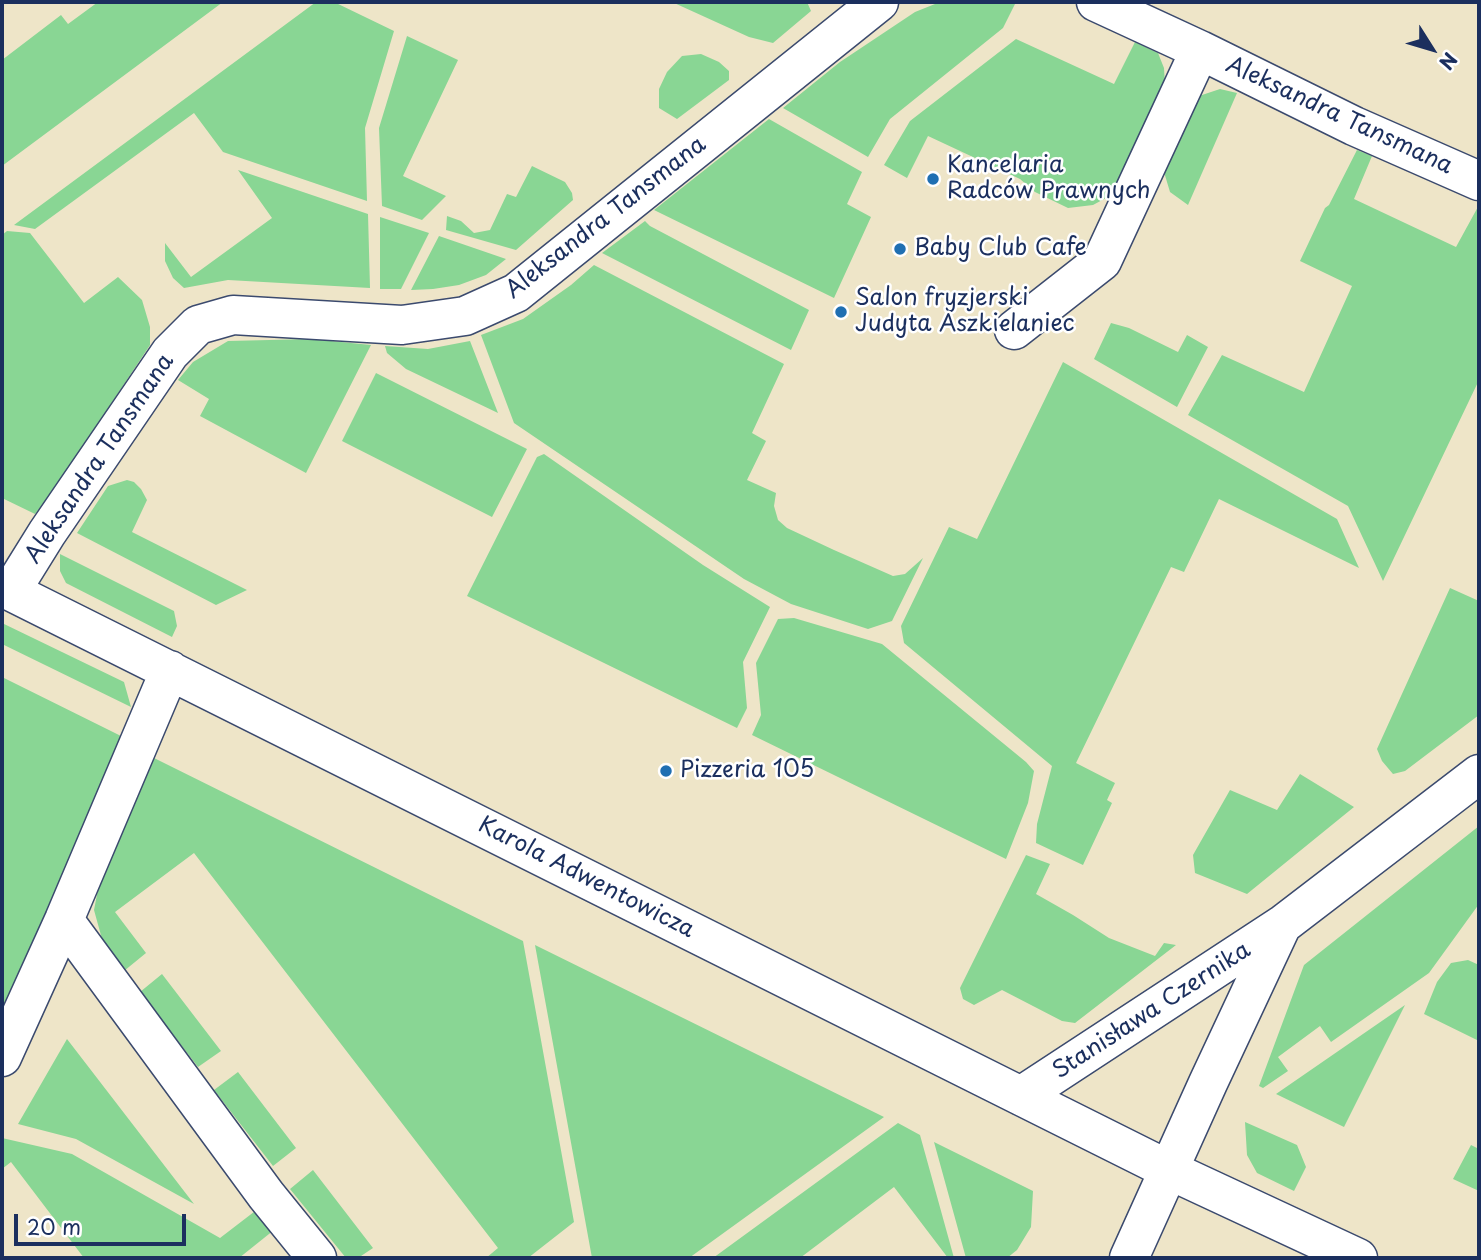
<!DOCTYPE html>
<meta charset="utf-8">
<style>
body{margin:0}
#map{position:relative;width:1481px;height:1260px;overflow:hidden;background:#eee5c8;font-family:"Playpen Sans",sans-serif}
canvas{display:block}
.frame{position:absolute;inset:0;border:4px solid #1b2f5e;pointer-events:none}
.north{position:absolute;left:1397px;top:14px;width:70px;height:70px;-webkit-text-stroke:5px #fff;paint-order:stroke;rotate:127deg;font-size:19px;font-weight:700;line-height:28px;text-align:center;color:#1b2f5e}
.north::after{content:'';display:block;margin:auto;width:24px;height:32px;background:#1b2f5e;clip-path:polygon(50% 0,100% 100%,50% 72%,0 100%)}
.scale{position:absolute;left:14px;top:1214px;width:172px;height:32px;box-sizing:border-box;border:4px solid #1b2f5e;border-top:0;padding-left:9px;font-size:21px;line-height:24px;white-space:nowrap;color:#1b2f5e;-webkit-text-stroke:5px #fff;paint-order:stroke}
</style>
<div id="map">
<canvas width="1481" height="1260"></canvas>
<div class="frame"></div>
<div class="north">N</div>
<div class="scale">20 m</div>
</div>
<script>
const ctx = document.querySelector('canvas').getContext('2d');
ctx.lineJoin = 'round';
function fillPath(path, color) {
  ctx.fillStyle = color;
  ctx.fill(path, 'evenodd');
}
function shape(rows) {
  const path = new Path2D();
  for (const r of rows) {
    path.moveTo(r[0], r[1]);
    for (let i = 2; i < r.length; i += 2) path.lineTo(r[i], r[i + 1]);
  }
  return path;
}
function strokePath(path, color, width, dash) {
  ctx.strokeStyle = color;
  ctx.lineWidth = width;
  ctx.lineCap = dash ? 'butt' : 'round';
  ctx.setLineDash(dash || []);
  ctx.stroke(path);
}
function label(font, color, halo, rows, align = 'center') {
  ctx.font = font + ' "Playpen Sans",sans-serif';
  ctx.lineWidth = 5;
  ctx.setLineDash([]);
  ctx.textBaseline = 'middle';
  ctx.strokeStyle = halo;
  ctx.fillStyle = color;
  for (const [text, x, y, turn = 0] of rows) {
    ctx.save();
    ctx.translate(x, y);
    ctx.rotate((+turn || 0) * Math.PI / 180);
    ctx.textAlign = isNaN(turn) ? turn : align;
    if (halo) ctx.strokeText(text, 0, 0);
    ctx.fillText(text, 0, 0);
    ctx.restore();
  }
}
fillPath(shape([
 [98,2,223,2,2,166,2,60,61,15,68,24],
 [316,2,334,2,394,31,365,128,367,201,223,152,194,113,35,229,14,225],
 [672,2,807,2,811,11,773,43,749,37],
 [940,2,1016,2,1003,28,890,119,868,157,783,108,840,62,915,12],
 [407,36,458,60,403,176,446,196,422,220,382,206,379,128],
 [1016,39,1114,84,1135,42,1158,53,1164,68,1165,85,1122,179,1106,198,1093,205,1068,208,1035,192,1020,179,928,136,907,178,884,165,910,121],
 [701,54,719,62,729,71,729,80,677,119,659,108,659,89,667,72,682,56],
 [1220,89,1237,93,1188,205,1170,192,1164,172,1199,96],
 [769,119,862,172,847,204,871,217,834,298,654,210],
 [1357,150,1372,156,1354,199,1456,247,1479,205,1479,380,1383,581,1348,506,1188,415,1222,355,1304,392,1352,286,1300,261,1325,208,1329,205],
 [532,166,565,182,572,193,573,200,516,250,446,230,447,216,461,221,474,233,490,230,507,194,516,197],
 [238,170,368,214,370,288,228,280,184,288,173,278,165,261,165,243,191,277,272,218],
 [380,217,429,233,401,289,380,289],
 [645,221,650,226,809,310,791,350,602,253],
 [7,231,30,233,84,303,118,277,142,300,150,327,150,345,54,490,35,514,2,498,2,235],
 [439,236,506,259,486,275,459,285,433,289,411,290],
 [594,265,784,364,752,433,766,441,747,480,776,493,774,506,778,520,787,528,834,550,893,576,905,574,923,558,892,621,868,629,791,604,744,579,514,423,481,335,523,319,571,285],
 [1111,323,1129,328,1178,352,1187,335,1208,347,1177,407,1094,359],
 [311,339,371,345,306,473,200,416,209,399,178,380,193,362,228,341],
 [470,341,498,413,406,369,387,353,385,346,428,349],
 [1063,362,1337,519,1359,568,1219,499,1184,572,1171,567,1076,763,1115,783,1107,800,1112,803,1083,865,1036,843,1037,824,1052,766,904,643,901,626,949,527,977,539],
 [376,373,527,449,492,517,342,441],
 [544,454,703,565,770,607,743,662,747,708,737,728,467,596,537,457],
 [127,480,134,482,141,489,147,500,132,532,247,590,216,605,77,533,108,486],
 [60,554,174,611,177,626,172,637,66,583,60,571],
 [1450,588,1479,601,1479,715,1405,771,1393,774,1382,761,1377,749],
 [794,618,882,644,1026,762,1034,771,1028,803,1006,859,752,735,761,715,756,663,778,619],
 [2,623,124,682,131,707,2,644],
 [2,677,121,736,2,1020],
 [152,757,523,941,574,1222,528,1258,486,1258,498,1248,194,853,115,912,146,953,124,971,102,939,94,910,102,869],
 [1300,774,1354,807,1247,894,1195,873,1193,855,1230,790,1277,810],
 [1479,826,1479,904,1429,973,1331,1042,1320,1026,1278,1057,1288,1071,1263,1088,1259,1086,1304,965],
 [1026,855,1050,864,1036,894,1073,915,1109,938,1155,956,1164,943,1176,945,1075,1023,1062,1021,1002,990,974,1005,963,999,960,988],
 [535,945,884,1117,689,1258,592,1258],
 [1468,960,1479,965,1479,1041,1424,1014,1437,982,1451,963],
 [162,974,221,1051,198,1067,140,992],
 [1405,1005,1344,1127,1276,1094],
 [67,1039,194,1204,76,1139,18,1124],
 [238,1072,296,1148,273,1166,214,1090],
 [1245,1122,1297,1145,1306,1167,1294,1191,1257,1173,1247,1155],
 [898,1123,920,1135,954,1258,948,1258,894,1187,800,1258,713,1258],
 [2,1138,72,1154,220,1238,263,1205,279,1226,239,1258,84,1258,11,1162,2,1169],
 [934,1142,1033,1191,1031,1227,1017,1250,1007,1258,966,1258],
 [1471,1145,1479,1149,1479,1191,1453,1179],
 [313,1170,373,1248,358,1258,346,1258,290,1189]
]), '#89d694');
const minor = shape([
 [1096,2,1200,50,1354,126,1479,181],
 [1014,330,1102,261,1200,50],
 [2,587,1169,1170,1358,1258],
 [11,591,47,533,170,353,198,325,233,315,402,325,465,316,516,293,879,2],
 [64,920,266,1195,317,1258],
 [2,1057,64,920,170,670],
 [1021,1096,1282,925],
 [1129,1258,1208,1083,1282,925,1479,774]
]);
strokePath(minor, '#3b4a6e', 41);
strokePath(minor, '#fff', 38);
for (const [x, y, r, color] of [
 [933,179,7,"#1f6fb2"],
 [900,249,7,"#1f6fb2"],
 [841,312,7,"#1f6fb2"],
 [666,771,7,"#1f6fb2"]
]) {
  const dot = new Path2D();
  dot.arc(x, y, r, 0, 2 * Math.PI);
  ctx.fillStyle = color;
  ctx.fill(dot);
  strokePath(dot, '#fff', 2.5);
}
label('23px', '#1b2f5e', '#fff', [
 ["Aleksandra Tansmana",1339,116,25],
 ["Aleksandra Tansmana",606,218,-38],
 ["Aleksandra Tansmana",100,459,-56],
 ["Karola Adwentowicza",586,878,27],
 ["Stanisława Czernika",1152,1011,-33]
]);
label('23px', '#1b2f5e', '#fff', [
 ["Kancelaria",947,166],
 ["Radców Prawnych",947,192],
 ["Baby Club Cafe",914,249],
 ["Salon fryzjerski",855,299],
 ["Judyta Aszkielaniec",855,325],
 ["Pizzeria 105",680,771]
], 'left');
</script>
